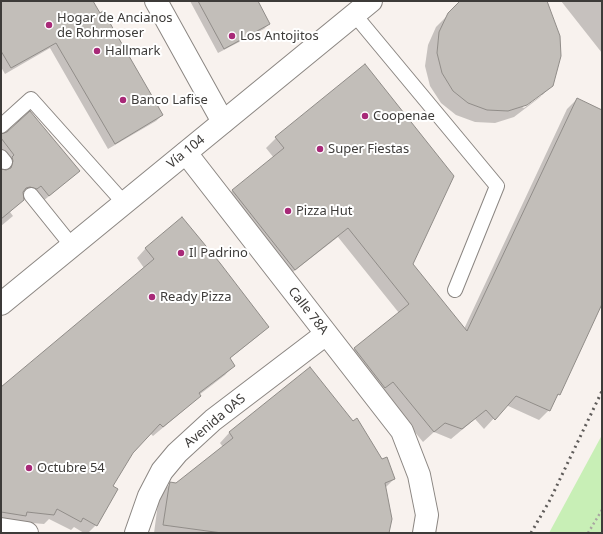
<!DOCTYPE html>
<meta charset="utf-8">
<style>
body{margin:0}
#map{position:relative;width:603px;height:534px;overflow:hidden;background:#f8f2ee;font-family:"Noto Sans",sans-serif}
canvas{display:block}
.frame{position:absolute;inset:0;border:2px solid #3d3b39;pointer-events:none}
</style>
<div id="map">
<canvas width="603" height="534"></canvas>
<div class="frame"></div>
</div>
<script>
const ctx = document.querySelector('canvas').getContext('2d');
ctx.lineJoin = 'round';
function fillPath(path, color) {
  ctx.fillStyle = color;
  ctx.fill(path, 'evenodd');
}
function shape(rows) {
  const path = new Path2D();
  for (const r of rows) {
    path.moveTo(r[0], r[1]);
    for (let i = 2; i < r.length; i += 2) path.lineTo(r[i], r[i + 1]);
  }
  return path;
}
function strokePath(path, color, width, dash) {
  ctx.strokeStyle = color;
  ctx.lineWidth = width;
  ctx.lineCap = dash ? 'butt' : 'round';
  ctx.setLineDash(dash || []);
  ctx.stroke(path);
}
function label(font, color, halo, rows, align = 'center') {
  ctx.font = font + ' "Noto Sans",sans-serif';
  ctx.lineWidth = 4;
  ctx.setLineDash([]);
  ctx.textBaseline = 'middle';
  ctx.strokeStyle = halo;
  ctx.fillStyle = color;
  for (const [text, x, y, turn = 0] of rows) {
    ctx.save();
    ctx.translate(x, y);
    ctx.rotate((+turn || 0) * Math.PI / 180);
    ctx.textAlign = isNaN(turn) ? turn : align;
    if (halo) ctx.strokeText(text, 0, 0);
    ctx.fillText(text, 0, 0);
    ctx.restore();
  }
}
fillPath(shape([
 [602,435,602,533,549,533]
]), '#c8efb6');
fillPath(shape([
 [1,1,92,1,162,115,156,121,108,149,50,48,5,74,1,67],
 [190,1,257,1,269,24,264,29,218,53],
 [462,1,537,1,552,86,539,98,514,117,495,123,475,122,456,115,441,103,430,86,425,66,428,45,436,27],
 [542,93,542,95,524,108,522,107],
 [561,1,602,1,602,53],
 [577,99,602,111,602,302,559,394,554,398,549,410,539,420,506,405,484,429,475,419,451,439,434,432,423,442,382,392,344,359,354,349,399,313,338,237,284,279,222,201,232,191,274,158,266,148,276,138,412,264,464,329,567,109],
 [1,135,72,177,42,202,22,192,23,200,10,212,13,216,1,226,1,171,7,171,7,167,1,159],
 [146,248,268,327,258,336,229,359,234,365,225,375,199,395,200,396,190,405,153,436,150,433,132,452,112,487,96,525,88,533,84,533,74,527,71,530,49,519,44,524,20,522,1,523,1,389,144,268,137,258],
 [310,368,394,479,385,488,388,533,154,533,159,496,161,493,171,483,177,484,223,447,220,443,229,433]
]), '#0003');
const building = shape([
 [1,1,93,1,100,13,103,11,163,115,115,144,56,43,11,68,1,51,1,1],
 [198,1,258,1,270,24,224,49,198,1],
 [460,1,547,1,560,36,561,56,553,86,527,105,508,111,487,110,468,103,453,91,442,73,437,53,439,32,448,13,460,1],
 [365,64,454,176,413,264,467,331,577,98,602,110,602,304,560,395,558,394,550,411,516,396,495,420,486,410,462,429,445,423,434,432,393,382,385,388,354,348,409,304,348,228,295,270,232,190,284,148,275,137,365,64],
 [30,111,80,171,49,196,41,186,37,189,30,187,26,188,23,192,24,200,1,219,1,169,6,170,11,168,13,161,12,157,14,155,1,138,1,134,7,132,30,111],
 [182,217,220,263,269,327,230,358,235,366,199,393,201,396,163,427,160,424,133,453,113,486,118,489,97,526,83,518,81,522,57,509,54,515,27,512,26,516,1,512,1,387,154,259,145,248,182,217],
 [310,367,353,421,357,418,382,459,387,457,395,479,385,483,392,519,389,533,222,533,163,525,169,486,170,482,176,483,233,438,229,432,310,367]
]);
fillPath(building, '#c2beb9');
strokePath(building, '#908c88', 1);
const lane = shape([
 [354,14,497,186,455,290],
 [1,126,31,99,124,203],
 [1,157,5,162],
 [31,195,72,246]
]);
const street = shape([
 [156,1,223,122],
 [186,153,402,431,419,475,427,515,424,533],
 [1,529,27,533],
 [136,533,149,496,162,471,177,453,213,420,326,334]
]);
const secondary = shape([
 [1,304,371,1]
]);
strokePath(lane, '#8b8682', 16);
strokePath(street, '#8b8682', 24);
strokePath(secondary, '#8b8682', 24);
strokePath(shape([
 [588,533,602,510]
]), '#a8a4a1', 2.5, [2, 3]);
strokePath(lane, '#fff', 14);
strokePath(street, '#fff', 22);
strokePath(secondary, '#fff', 22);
strokePath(shape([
 [531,533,550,500,602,391]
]), '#5f5c5a', 3, [2, 4]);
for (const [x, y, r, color] of [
 [49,25,4,"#a82978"],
 [232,36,4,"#a82978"],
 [97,51,4,"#a82978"],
 [123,100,4,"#a82978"],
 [365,116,4,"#a82978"],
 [320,149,4,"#a82978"],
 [288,211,4,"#a82978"],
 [181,253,4,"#a82978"],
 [152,297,4,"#a82978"],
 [29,468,4,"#a82978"]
]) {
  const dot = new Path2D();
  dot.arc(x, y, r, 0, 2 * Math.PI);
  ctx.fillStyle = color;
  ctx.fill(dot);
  strokePath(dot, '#fff', 1.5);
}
label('13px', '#3d3b39', '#fff', [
 ["Hogar de Ancianos",57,18],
 ["de Rohrmoser",57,33],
 ["Los Antojitos",240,36],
 ["Hallmark",105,51],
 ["Banco Lafise",131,100],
 ["Coopenae",373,116],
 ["Super Fiestas",328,149],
 ["Pizza Hut",296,211],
 ["Il Padrino",189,253],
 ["Ready Pizza",160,297],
 ["Octubre 54",37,468]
], 'left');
label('13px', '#3d3b39', '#fff', [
 ["Vía 104",186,152,-39],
 ["Calle 78A",308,311,52],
 ["Avenida 0AS",215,421,-40]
]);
</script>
